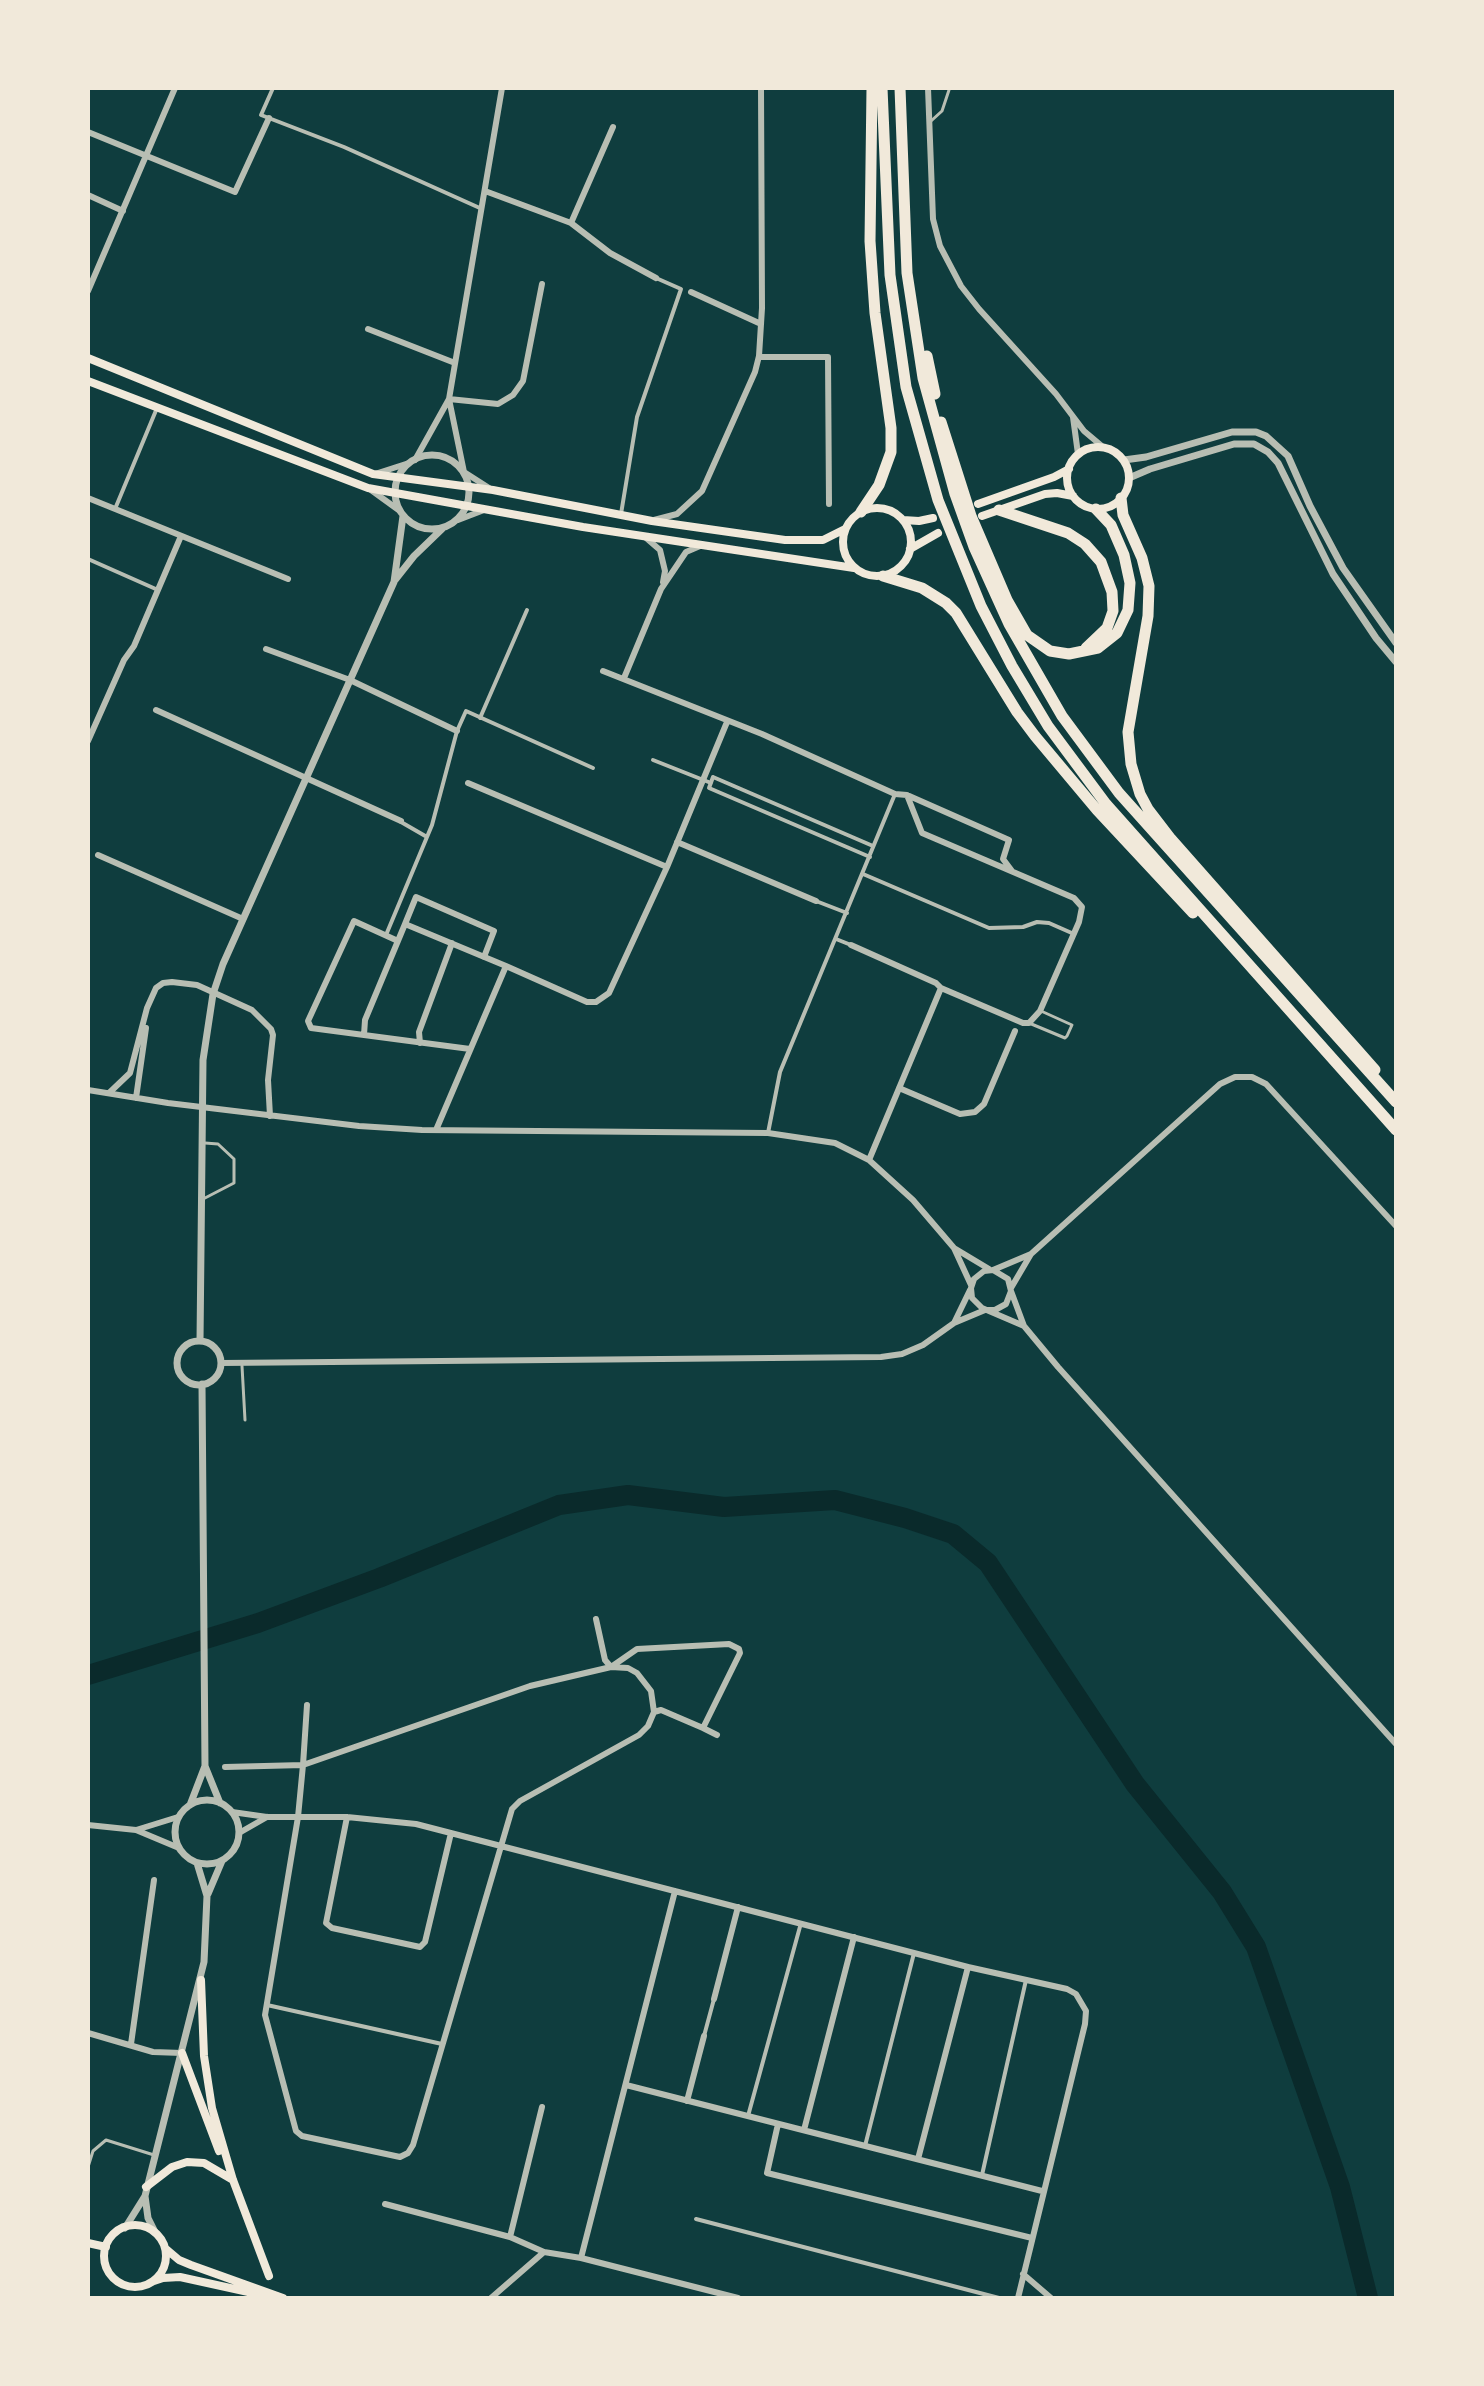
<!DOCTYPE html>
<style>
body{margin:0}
#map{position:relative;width:1484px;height:2386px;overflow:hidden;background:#0f3d3e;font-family:Poppins,sans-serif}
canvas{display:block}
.frame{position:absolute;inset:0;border:90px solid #f1e9da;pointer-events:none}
</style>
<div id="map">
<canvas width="1484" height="2386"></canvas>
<div class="frame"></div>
</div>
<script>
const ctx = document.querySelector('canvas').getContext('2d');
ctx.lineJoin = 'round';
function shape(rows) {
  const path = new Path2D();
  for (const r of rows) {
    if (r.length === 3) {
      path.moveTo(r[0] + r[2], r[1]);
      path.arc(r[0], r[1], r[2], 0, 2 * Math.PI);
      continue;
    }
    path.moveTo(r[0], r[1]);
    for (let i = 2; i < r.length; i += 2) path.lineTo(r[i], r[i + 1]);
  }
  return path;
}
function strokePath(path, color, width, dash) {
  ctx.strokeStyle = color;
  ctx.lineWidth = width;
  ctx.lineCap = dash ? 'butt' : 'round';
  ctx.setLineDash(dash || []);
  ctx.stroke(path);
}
strokePath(shape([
 [88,1675,258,1623,379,1578,559,1505,628,1495,724,1507,835,1500,905,1518,953,1534,988,1563,1135,1784,1222,1892,1256,1947,1340,2187,1368,2298]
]), '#0a2a2b', 20);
strokePath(shape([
 [931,121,942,111,949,90],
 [1029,1023,1065,1038,1067,1036,1072,1025,1041,1011],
 [205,1198,234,1183,234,1159,218,1144,205,1143],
 [242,1366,245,1420],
 [88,2167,93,2151,106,2140,154,2155]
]), '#b8beb3', 3);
strokePath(shape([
 [273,88,261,115,344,147,482,209],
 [115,509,157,408],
 [621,514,637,417,681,289,656,278],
 [88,559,158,590],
 [480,718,527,610],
 [653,760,711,783],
 [401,822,427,837],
 [870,857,709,788,713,777,873,846],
 [863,874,989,928,1023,927,1037,922,1049,923,1074,934],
 [816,901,847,913],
 [386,935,432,825,457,731,466,711,593,768],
 [836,939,851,945],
 [768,1133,780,1072,895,794],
 [267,2005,442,2044],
 [704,2036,714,1999],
 [748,2116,801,1923],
 [865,2146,914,1953],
 [982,2175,1026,1980],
 [696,2219,999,2298]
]), '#b8beb3', 4);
strokePath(shape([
 [928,88,933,219,940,246,961,286,979,309,1056,394,1084,431,1103,447],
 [88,132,235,192,269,118],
 [485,191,571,223,610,253,656,278],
 [88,195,123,211],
 [571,223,613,127],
 [88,291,175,88],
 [691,292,761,324],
 [368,329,455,363],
 [759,357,828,357,829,504],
 [449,399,498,404,513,395,523,381,542,284],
 [1073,417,1078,454],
 [415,460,449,399],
 [378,473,409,463],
 [489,488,464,472,449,399,502,88],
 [371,490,400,511],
 [88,498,288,579],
 [458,520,484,510],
 [654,520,677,514,702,491,755,372,759,356,762,308,761,88],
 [645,537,660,550,665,571,663,582],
 [266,649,350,680,457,731],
 [603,671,762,734,895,794,907,795,922,833,1074,898,1082,907,1079,922,1040,1011,1029,1023,1023,1023,941,988,936,983,851,945],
 [624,678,661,589,686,552,700,546],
 [156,710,401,821],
 [88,741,124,660,134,646,181,536],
 [468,783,667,867],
 [907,795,1009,840,1003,859,1012,871],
 [677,842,816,901],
 [98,855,243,919],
 [398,941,354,921,308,1021,311,1028,470,1049],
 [484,957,494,931,416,897,405,924,506,966],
 [364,1035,365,1020,405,924],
 [420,1043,419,1032,452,943],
 [899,1088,960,1114,975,1112,984,1104,1015,1031],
 [88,1090,168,1103,359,1126,422,1130,768,1133,835,1143,869,1160,913,1200,954,1248,971,1285],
 [109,1093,130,1073,147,1008,156,988,163,983,172,982,197,985,252,1010,271,1029,273,1035,268,1080,270,1116],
 [136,1098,146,1028],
 [436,1130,506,966,587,1002,596,1002,609,993,667,867,727,722],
 [869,1160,941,988],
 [954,1248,989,1269],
 [993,1270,1031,1254,1220,1084,1235,1077,1252,1077,1266,1084,1396,1226],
 [1011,1288,1031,1254],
 [1011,1291,1024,1326,1058,1367,1396,1744],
 [988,1310,995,1310,1006,1304,1011,1291,1008,1279,993,1270,984,1271,974,1279,971,1288,972,1298,982,1308,1024,1326],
 [954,1323,970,1290],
 [221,1363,881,1357,902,1354,923,1345,954,1323,985,1310],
 [596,1619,605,1660,611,1667,637,1649,729,1644,739,1649,740,1653,703,1728,661,1710,654,1712],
 [703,1728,717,1735],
 [225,1767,303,1765,530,1686,611,1667,628,1668,637,1673,651,1691,654,1712,648,1726,639,1735,520,1801,512,1809,413,2145,408,2153,400,2157,302,2136,296,2131,265,2015,298,1817,303,1765,307,1705],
 [232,1812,267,1817,347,1817,416,1824,968,1967,1067,1989,1076,1994,1086,2011,1085,2024,1018,2298],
 [347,1817,326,1923,332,1928,420,1947,425,1942,451,1833],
 [88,1825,136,1830,179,1848],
 [136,1830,178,1817],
 [239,1833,267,1817],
 [714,1999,738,1907],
 [88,2033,153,2052,182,2053],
 [131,2044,154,1880],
 [626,2085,1042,2191],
 [687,2101,704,2036],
 [778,2124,767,2173,1032,2238],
 [804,2130,854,1937],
 [918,2159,968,1967],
 [385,2204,510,2237,544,2252],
 [510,2237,542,2107],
 [581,2258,675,1891],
 [1023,2274,1051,2298],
 [491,2298,544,2252,581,2258,738,2298]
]), '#b8beb3', 6);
strokePath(shape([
 [432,492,37],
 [1124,460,1146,457,1232,432,1256,432,1266,436,1288,456,1310,506,1343,568,1396,643],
 [1129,478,1150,469,1234,444,1254,444,1268,452,1278,463,1333,574,1376,638,1396,662],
 [395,580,414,556,442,529],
 [200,1341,203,1060,213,994,223,964,394,582,403,516],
 [199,1363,22],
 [202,1384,205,1766,220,1803],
 [207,1832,32],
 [190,1805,205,1766],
 [208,1894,222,1861],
 [125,2228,145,2196],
 [155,2232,148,2218,145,2196,204,1962,207,1896,197,1863]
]), '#b8beb3', 7);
strokePath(shape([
 [88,358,373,474,493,490,652,521,785,540,823,540,845,529],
 [88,381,368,488,583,527,854,568],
 [1098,478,31],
 [978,504,1054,477,1069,469],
 [877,542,34],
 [982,516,1045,494,1057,493,1073,496],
 [903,520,919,521,933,518],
 [910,549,938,533],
 [201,1980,204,2056,212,2108,233,2180,269,2276],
 [182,2053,219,2151],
 [146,2187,172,2167,187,2162,204,2163,233,2180],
 [135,2256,31],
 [88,2243,106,2247],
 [166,2249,179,2260,191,2265,283,2298],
 [154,2281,163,2278,180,2277,262,2295]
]), '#f1e9da', 8);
strokePath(shape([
 [882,88,890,275,906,387,938,500,981,606,1012,666,1048,726,1106,804,1396,1130],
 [900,88,907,273,923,378,955,494,974,547,1009,624,1062,716,1119,793,1396,1102],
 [927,356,935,394],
 [941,422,971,516,1007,600,1027,635,1050,651,1069,654,1098,648,1117,633,1128,610,1130,583,1124,555,1111,525,1096,509],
 [1121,498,1123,515,1142,558,1149,586,1148,616,1128,732,1131,764,1140,794,1148,809,1171,839,1375,1070],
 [999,510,1068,533,1085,544,1101,562,1112,592,1113,611,1107,628,1086,648],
 [861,512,879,485,891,452,891,428,875,313,870,241,872,88],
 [883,576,922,588,946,603,956,613,1017,712,1035,736,1097,810,1193,913]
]), '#f1e9da', 11);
</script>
